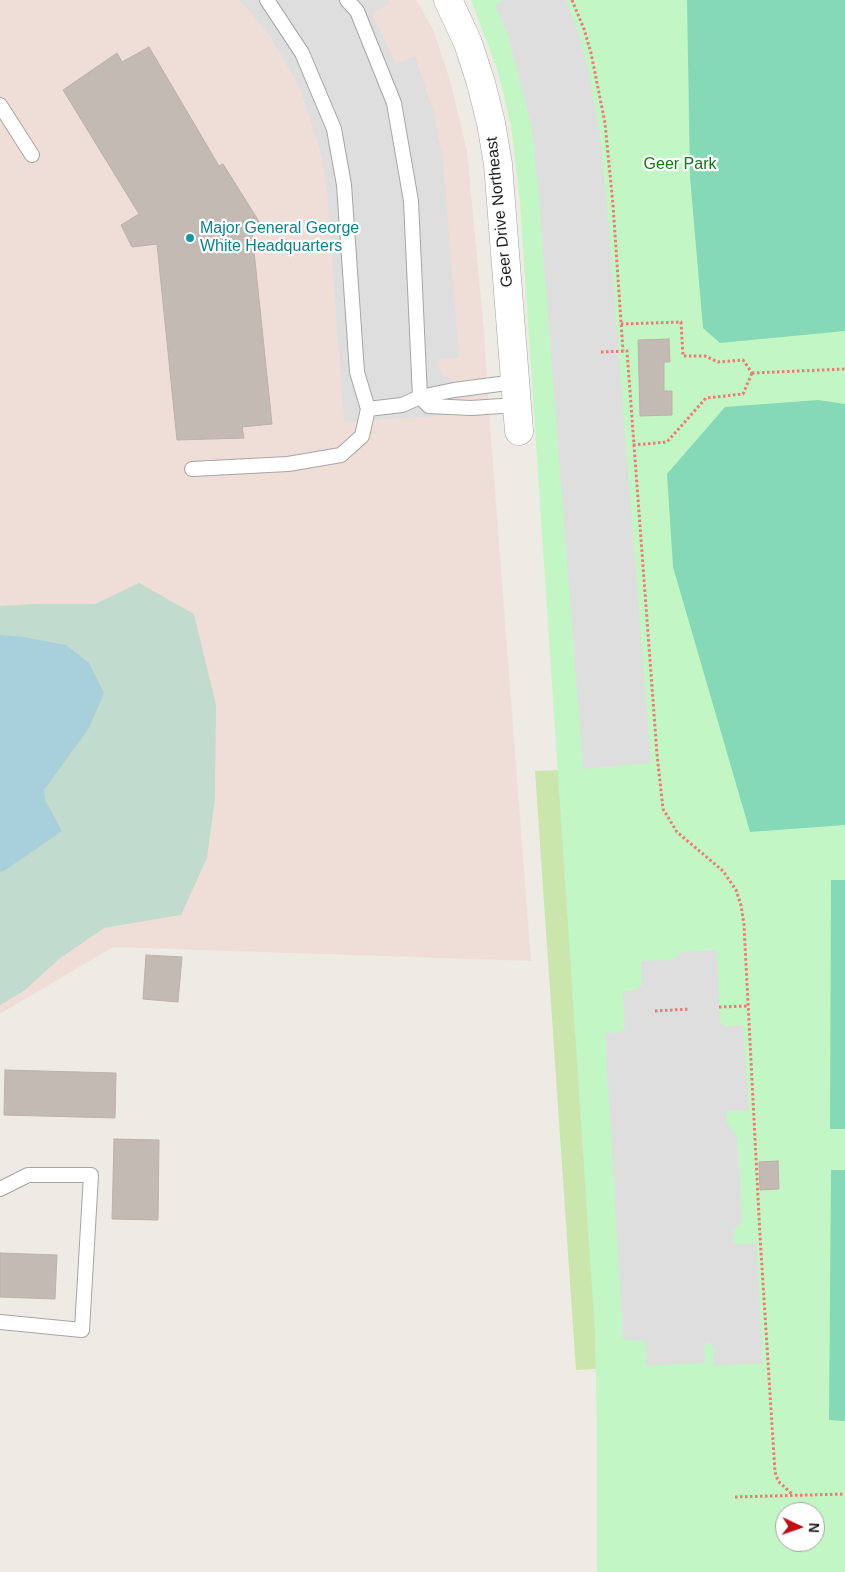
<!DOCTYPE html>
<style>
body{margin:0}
#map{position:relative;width:845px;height:1572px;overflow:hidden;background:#eeebe4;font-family:Helvetica,sans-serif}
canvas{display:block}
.north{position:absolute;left:775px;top:1502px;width:50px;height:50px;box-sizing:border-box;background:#fff;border:1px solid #a5a5a5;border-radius:50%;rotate:93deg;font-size:14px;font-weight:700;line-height:20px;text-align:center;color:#1e1e1e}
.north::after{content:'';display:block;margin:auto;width:18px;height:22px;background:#c10b12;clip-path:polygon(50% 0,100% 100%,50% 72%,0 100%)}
</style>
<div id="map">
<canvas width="845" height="1572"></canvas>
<div class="north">N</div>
</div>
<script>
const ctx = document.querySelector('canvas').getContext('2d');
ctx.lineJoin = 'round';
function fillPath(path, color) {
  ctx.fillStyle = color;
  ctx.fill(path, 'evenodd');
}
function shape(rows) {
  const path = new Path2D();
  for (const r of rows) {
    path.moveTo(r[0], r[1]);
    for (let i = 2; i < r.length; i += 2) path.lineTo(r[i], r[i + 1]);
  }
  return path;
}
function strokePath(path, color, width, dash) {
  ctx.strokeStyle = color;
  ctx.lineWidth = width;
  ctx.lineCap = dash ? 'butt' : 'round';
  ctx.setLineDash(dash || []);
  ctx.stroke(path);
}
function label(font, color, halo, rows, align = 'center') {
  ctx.font = font + ' Helvetica,sans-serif';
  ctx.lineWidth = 4.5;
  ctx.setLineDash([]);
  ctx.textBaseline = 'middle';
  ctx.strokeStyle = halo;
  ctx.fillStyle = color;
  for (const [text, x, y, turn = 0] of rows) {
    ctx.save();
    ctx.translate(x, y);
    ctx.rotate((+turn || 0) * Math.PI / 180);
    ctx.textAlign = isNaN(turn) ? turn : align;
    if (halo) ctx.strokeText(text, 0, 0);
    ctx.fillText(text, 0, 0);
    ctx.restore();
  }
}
fillPath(shape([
 [0,0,416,0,434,31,451,84,467,152,484,331,489,412,531,961,113,947,0,1014]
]), '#efded8');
fillPath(shape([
 [583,769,646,1366,576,1370,535,771]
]), '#cbe6ad');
fillPath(shape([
 [139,583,194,614,216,705,215,798,207,858,181,915,104,928,59,959,25,990,0,1005,0,606,36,604,95,604]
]), '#c2dbcf');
fillPath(shape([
 [471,0,845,0,845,1572,597,1572,597,1435,595,1332,520,202,512,133,506,104,497,69],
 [785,1512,815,1512,815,1542,785,1542]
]), '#c3f6c5');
fillPath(shape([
 [687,0,845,0,845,331,720,343,703,328,690,177],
 [818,400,845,404,845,825,750,832,673,567,667,474,725,407],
 [831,880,845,880,845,1129,830,1129],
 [831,1170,845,1170,845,1421,829,1420]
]), '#86d9b6');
fillPath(shape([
 [238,0,388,0,390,3,372,14,396,64,415,56,433,110,443,161,459,358,439,360,438,366,442,374,447,378,453,380,455,415,344,422,327,190,322,157,300,89,282,56,269,35,248,9],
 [504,0,566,0,579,34,590,78,600,136,608,217,651,763,583,769,538,187,531,124,508,36,495,5],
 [717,950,720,1023,724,1026,743,1025,749,1110,729,1111,726,1114,727,1123,737,1137,742,1218,741,1223,733,1232,734,1242,737,1245,756,1243,763,1363,713,1366,714,1348,711,1344,707,1342,704,1345,705,1363,646,1366,645,1341,623,1340,605,1033,621,1032,625,1029,623,991,636,990,642,985,641,961,669,960,674,959,682,952]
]), '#dedede');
fillPath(shape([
 [0,635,23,637,66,645,89,663,104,693,89,728,44,790,45,800,62,831,4,871,0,872]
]), '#a7d0da');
const building = shape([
 [149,47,219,166,223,164,265,231,252,232,272,424,242,427,244,438,177,440,157,244,132,247,121,225,139,214,63,90,117,53,122,62,149,47],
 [669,339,670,362,664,362,664,391,672,391,672,415,640,416,638,340,669,339],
 [146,955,182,957,178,1002,143,999,146,955],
 [5,1070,116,1073,115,1118,4,1115,5,1070],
 [114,1139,159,1140,158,1220,112,1219,114,1139],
 [778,1161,779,1189,760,1190,759,1162,778,1161],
 [0,1253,57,1255,55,1299,0,1297,0,1253]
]);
fillPath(building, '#c3bab4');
strokePath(building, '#bfb1a7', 1);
const service = shape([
 [347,0,357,11,394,103,411,201,420,397,402,405,368,409],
 [0,105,32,155],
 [515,382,454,390,420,397,429,406,471,408,517,405],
 [192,469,288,464,341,455,362,436,368,409,357,372,344,185,334,129,302,53,267,0],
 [0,1189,28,1175,91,1175,82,1330,0,1322]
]);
const tertiary = shape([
 [448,0,468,43,481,83,491,123,498,164,519,431]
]);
strokePath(service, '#a5a5a5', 16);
strokePath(tertiary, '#a5a5a5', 29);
strokePath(shape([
 [572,0,584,29,591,53,605,123,613,205,623,351],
 [621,324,681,322,683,356,705,356,718,362,743,360,752,373],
 [601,352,627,351,657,754,663,809,677,832,723,871,736,890,741,905,744,925,760,1236,775,1472,778,1481,793,1495],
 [752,373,845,369],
 [633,445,667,442,706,398,743,394,752,373],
 [719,1007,749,1006],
 [655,1011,690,1009],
 [735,1497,845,1494]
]), '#f27971', 3, [2.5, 2.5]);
strokePath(service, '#fff', 14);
strokePath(tertiary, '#fff', 28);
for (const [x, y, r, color] of [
 [190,238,5,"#0f9aa8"]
]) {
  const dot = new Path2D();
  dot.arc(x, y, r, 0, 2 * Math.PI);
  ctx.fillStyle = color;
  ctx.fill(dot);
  strokePath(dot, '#fff', 2);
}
label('16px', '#117616', '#fff', [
 ["Geer Park",680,165]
]);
label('16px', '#1e1e1e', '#fff', [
 ["Geer Drive Northeast",500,212,-96]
]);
label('16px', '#0d838f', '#fff', [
 ["Major General George",200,229],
 ["White Headquarters",200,247]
], 'left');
</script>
